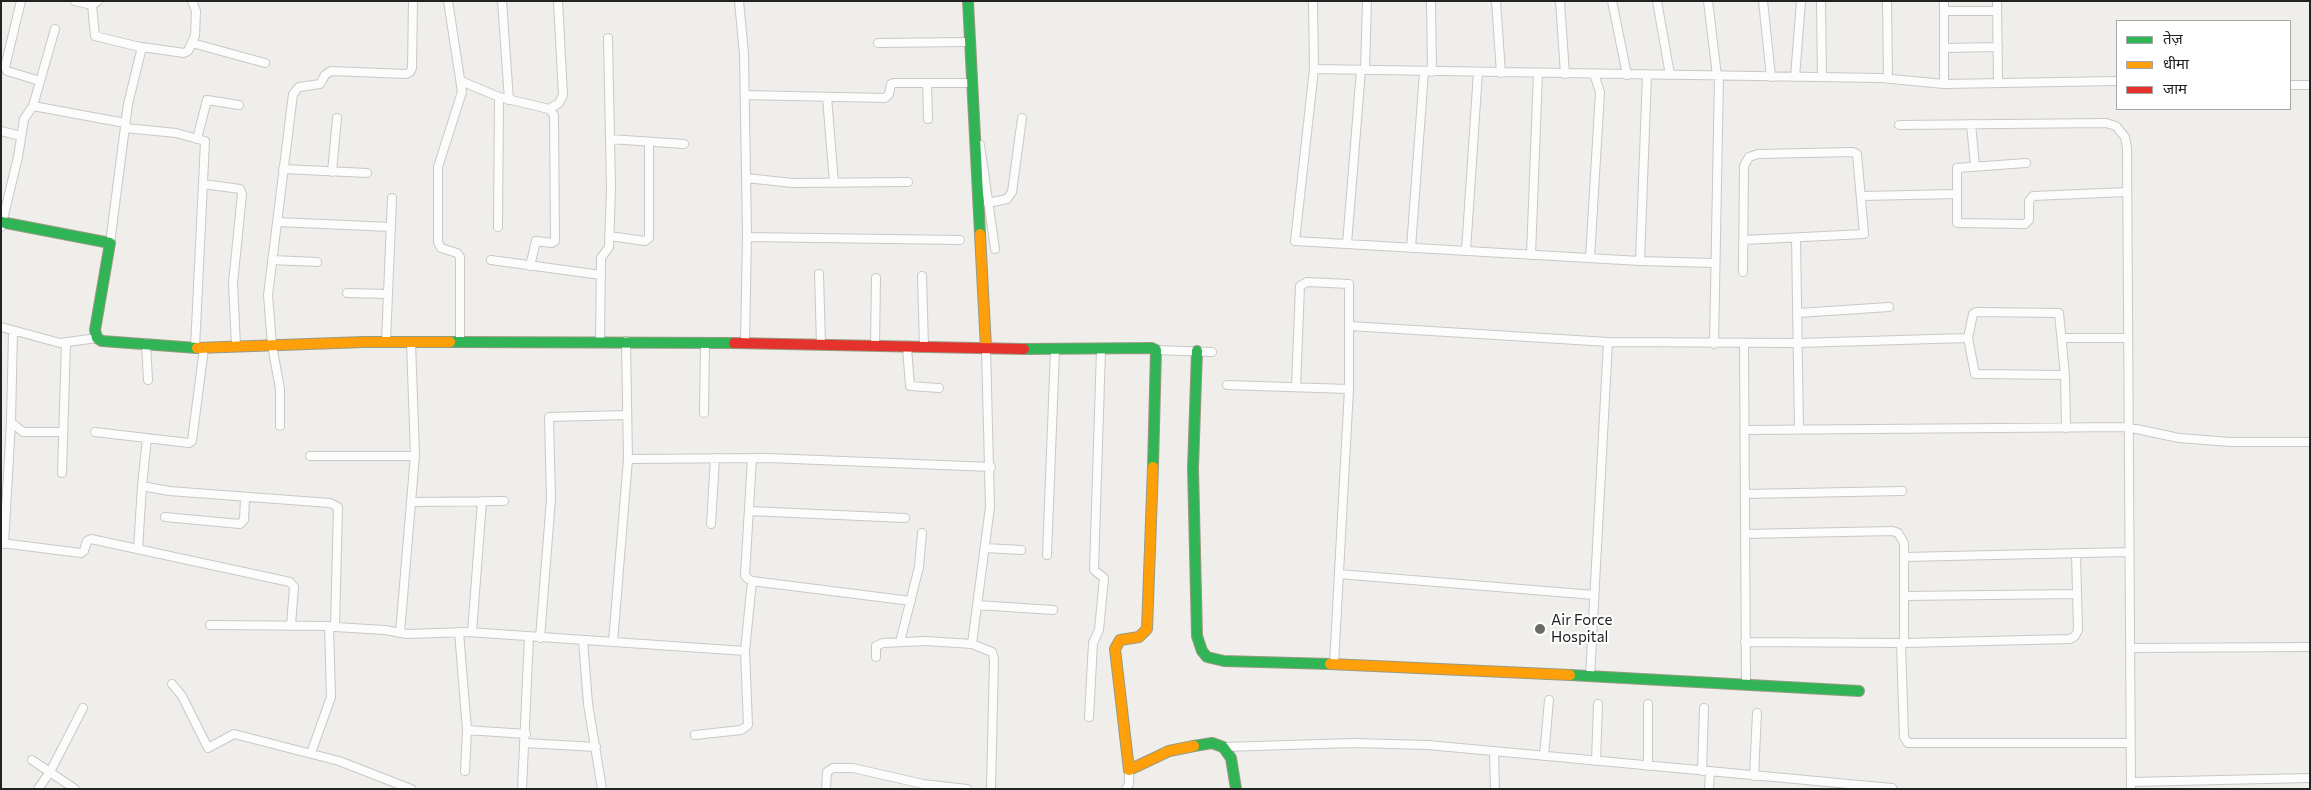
<!DOCTYPE html>
<meta charset="utf-8">
<style>
body{margin:0}
#map{position:relative;width:2311px;height:790px;overflow:hidden;background:#f0eeeb;font-family:Commissioner,"Noto Sans Devanagari",sans-serif}
canvas{display:block}
.frame{position:absolute;inset:0;border:2px solid #222;pointer-events:none}
.legend{position:absolute;left:2116px;top:20px;width:175px;height:90px;box-sizing:border-box;background:#fff;border:1px solid #a7a7a7;margin:0;padding:6px 9px;list-style:none;font-size:15px;color:#222}
.legend li{display:flex;align-items:center;gap:10px;height:25px}
.legend b{width:25px;border:1px solid #a7a7a7}
</style>
<div id="map">
<canvas width="2311" height="790"></canvas>
<div class="frame"></div>
<ul class="legend">
<li><b style="height:6px;background:#30b455"></b>तेज़</li>
<li><b style="height:6px;background:#ff9f0a"></b>धीमा</li>
<li><b style="height:6px;background:#e5322d"></b>जाम</li>
</ul>
</div>
<script>
const ctx = document.querySelector('canvas').getContext('2d');
ctx.lineJoin = 'round';
function shape(rows) {
  const path = new Path2D();
  for (const r of rows) {
    path.moveTo(r[0], r[1]);
    for (let i = 2; i < r.length; i += 2) path.lineTo(r[i], r[i + 1]);
  }
  return path;
}
function strokePath(path, color, width, dash) {
  ctx.strokeStyle = color;
  ctx.lineWidth = width;
  ctx.lineCap = dash ? 'butt' : 'round';
  ctx.setLineDash(dash || []);
  ctx.stroke(path);
}
function label(font, color, halo, rows, align = 'center') {
  ctx.font = font + ' Commissioner,sans-serif';
  ctx.lineWidth = 4;
  ctx.setLineDash([]);
  ctx.textBaseline = 'middle';
  ctx.strokeStyle = halo;
  ctx.fillStyle = color;
  for (const [text, x, y, turn = 0] of rows) {
    ctx.save();
    ctx.translate(x, y);
    ctx.rotate((+turn || 0) * Math.PI / 180);
    ctx.textAlign = isNaN(turn) ? turn : align;
    if (halo) ctx.strokeText(text, 0, 0);
    ctx.fillText(text, 0, 0);
    ctx.restore();
  }
}
const street = shape([
 [21,1,5,67,7,71,40,81],
 [75,1,92,5,98,1],
 [448,1,462,92,438,167,438,242,441,248,457,253,460,257,460,341],
 [502,1,509,100],
 [739,1,744,54,747,234,745,344],
 [1313,1,1314,69,1295,241,1640,261,1715,263],
 [1431,1,1432,72],
 [1496,1,1501,73],
 [1560,1,1565,74],
 [1612,1,1627,75],
 [1657,1,1670,75],
 [1708,1,1717,76],
 [1763,1,1771,77],
 [1821,1,1822,77],
 [1887,1,1888,78],
 [1944,1,1944,84],
 [1997,1,1998,83],
 [92,5,95,36,144,48],
 [1944,11,1997,11],
 [192,43,265,63],
 [878,43,969,42],
 [1944,48,1998,47],
 [1314,69,1881,78,1944,84,2117,81],
 [1365,70,1367,1],
 [1795,77,1801,1],
 [461,81,499,97,549,109,554,115,555,241,552,243,536,241,530,266],
 [927,83,928,119],
 [2290,85,2310,85],
 [745,95,885,98,889,94,891,84,894,83,971,83],
 [827,97,834,183],
 [33,106,125,123],
 [549,109,559,103,563,95,558,1],
 [1971,124,1975,166],
 [1899,125,2106,123,2116,126,2125,137,2127,148,2131,789],
 [125,128,176,133,205,141,195,348],
 [1,131,21,136],
 [197,139,207,100,239,105],
 [610,139,684,144],
 [980,145,995,249],
 [2026,163,1957,168,1957,223,2025,224,2029,220,2029,201,2033,196,2127,192],
 [283,169,367,173],
 [332,172,337,118],
 [746,178,793,183,908,182],
 [203,184,240,189,242,194,233,283,236,346],
 [1862,196,1956,194],
 [988,203,1007,199,1012,192,1022,118],
 [277,222,391,227],
 [1,227,18,157,24,119,33,106,55,29],
 [498,227,499,97],
 [609,236,645,241,649,238,649,142],
 [747,237,960,240],
 [1796,238,1799,430],
 [110,243,128,104,142,47,184,53,188,51,195,36,196,11,192,1],
 [1347,244,1361,70],
 [1411,248,1424,72],
 [1466,251,1478,72],
 [1531,255,1538,73],
 [1590,258,1600,92,1594,74],
 [272,260,317,262],
 [491,260,601,275],
 [1640,261,1647,75],
 [1743,272,1744,166,1749,157,1758,154,1853,152,1857,154,1864,234,1743,240],
 [819,274,821,345],
 [922,276,924,347],
 [347,293,388,294],
 [1798,313,1889,307],
 [1350,326,1608,342,1798,343,1968,338],
 [1,327,60,343,97,338],
 [13,332,11,422,23,432,62,432],
 [2062,338,2127,338],
 [600,341,601,258,609,247,611,189,608,38],
 [386,342,392,198],
 [146,343,148,380],
 [1714,344,1719,76],
 [1744,344,1746,684],
 [875,346,876,278],
 [907,347,910,386,939,388],
 [986,348,990,507,972,644,992,652,994,659,991,789],
 [1156,350,1212,352],
 [2065,375,1975,374,1968,338,1973,314,1976,312,2059,313,2065,375,2066,428],
 [1227,385,1349,389],
 [1296,387,1300,286,1307,282,1349,284,1349,389,1334,664],
 [704,413,705,343],
 [280,426,280,389,272,345,268,295,293,94,299,87,320,84,325,75,331,71,406,74,410,72,412,68,413,1],
 [1745,430,2127,427,2179,438,2230,442,2310,442],
 [95,432,189,443,192,441,204,348],
 [147,438,142,486,169,491,330,503,338,507,335,627,385,630,407,634,468,632,745,651],
 [310,456,415,456],
 [752,458,745,575,747,578,752,581,911,601],
 [628,459,769,458,991,467],
 [62,473,66,342],
 [1745,494,1902,491],
 [411,502,504,501],
 [749,511,905,518],
 [165,517,240,524,244,520,245,498],
 [711,524,715,458],
 [1745,534,1893,531,1898,533,1904,543,1904,643],
 [1,543,81,553,84,551,87,541,91,539,290,582,294,587,291,625],
 [4,544,11,422],
 [985,548,1021,550],
 [138,549,142,486],
 [1047,555,1055,350],
 [1904,557,2129,552],
 [1339,574,1594,595],
 [1904,596,2077,594],
 [977,605,1053,610],
 [210,625,333,626],
 [459,632,467,730,465,771],
 [472,632,482,501],
 [400,633,415,455,411,342],
 [540,638,551,499,549,417,627,415],
 [583,640,588,704,602,789],
 [613,642,628,459,626,341],
 [900,642,919,567,922,533],
 [1745,642,1904,643,2070,639,2075,636,2078,630,2076,553],
 [1901,643,1904,737,1908,743,2130,743],
 [2130,648,2310,647],
 [876,657,876,646,883,643,926,641,972,644],
 [1590,677,1608,342],
 [172,684,182,696,208,748,234,734,339,761,411,789],
 [1648,704,1648,766],
 [1089,717,1093,643,1099,630,1104,578,1094,570,1101,350],
 [467,730,526,734],
 [695,735,741,730,748,725,745,651,752,581],
 [525,743,596,747],
 [1223,747,1353,743,1428,745,1892,788],
 [1494,752,1495,789],
 [311,753,331,697,329,626],
 [1544,756,1549,700],
 [32,760,75,789],
 [1596,761,1598,704],
 [1702,771,1704,708],
 [1754,776,1757,713],
 [2131,782,2310,778],
 [38,789,50,772,83,708],
 [522,789,529,637],
 [826,789,827,772,833,768,853,768,923,784,967,789],
 [1126,789,1129,784,1129,770],
 [1709,789,1710,772]
]);
const fast = shape([
 [968,1,980,234],
 [1,222,110,243,95,330,97,338,102,341,197,348],
 [450,342,734,343],
 [1024,349,1152,348,1156,350,1153,467],
 [1197,351,1193,468,1197,636,1202,651,1207,657,1224,661,1330,664],
 [1570,675,1859,691],
 [1194,746,1212,743,1223,747,1231,758,1236,789]
]);
const slow = shape([
 [980,234,986,348],
 [197,348,364,342,450,342],
 [1153,467,1147,629,1139,637,1120,640,1115,649,1129,770,1169,751,1194,746],
 [1330,664,1570,675]
]);
const jam = shape([
 [734,343,1024,349]
]);
strokePath(street, '#c9c8c7', 10);
strokePath(fast, '#999a82', 12);
strokePath(slow, '#999a82', 12);
strokePath(jam, '#999a82', 12);
strokePath(street, '#fdfcfc', 8);
strokePath(fast, '#30b455', 10);
strokePath(slow, '#ff9f0a', 10);
strokePath(jam, '#e5322d', 10);
for (const [x, y, r, color] of [
 [1540,629,6,"#6a6968"]
]) {
  const dot = new Path2D();
  dot.arc(x, y, r, 0, 2 * Math.PI);
  ctx.fillStyle = color;
  ctx.fill(dot);
  strokePath(dot, '#fff', 2);
}
label('15px', '#222', '#fff', [
 ["Air Force",1551,620],
 ["Hospital",1551,637]
], 'left');
</script>
